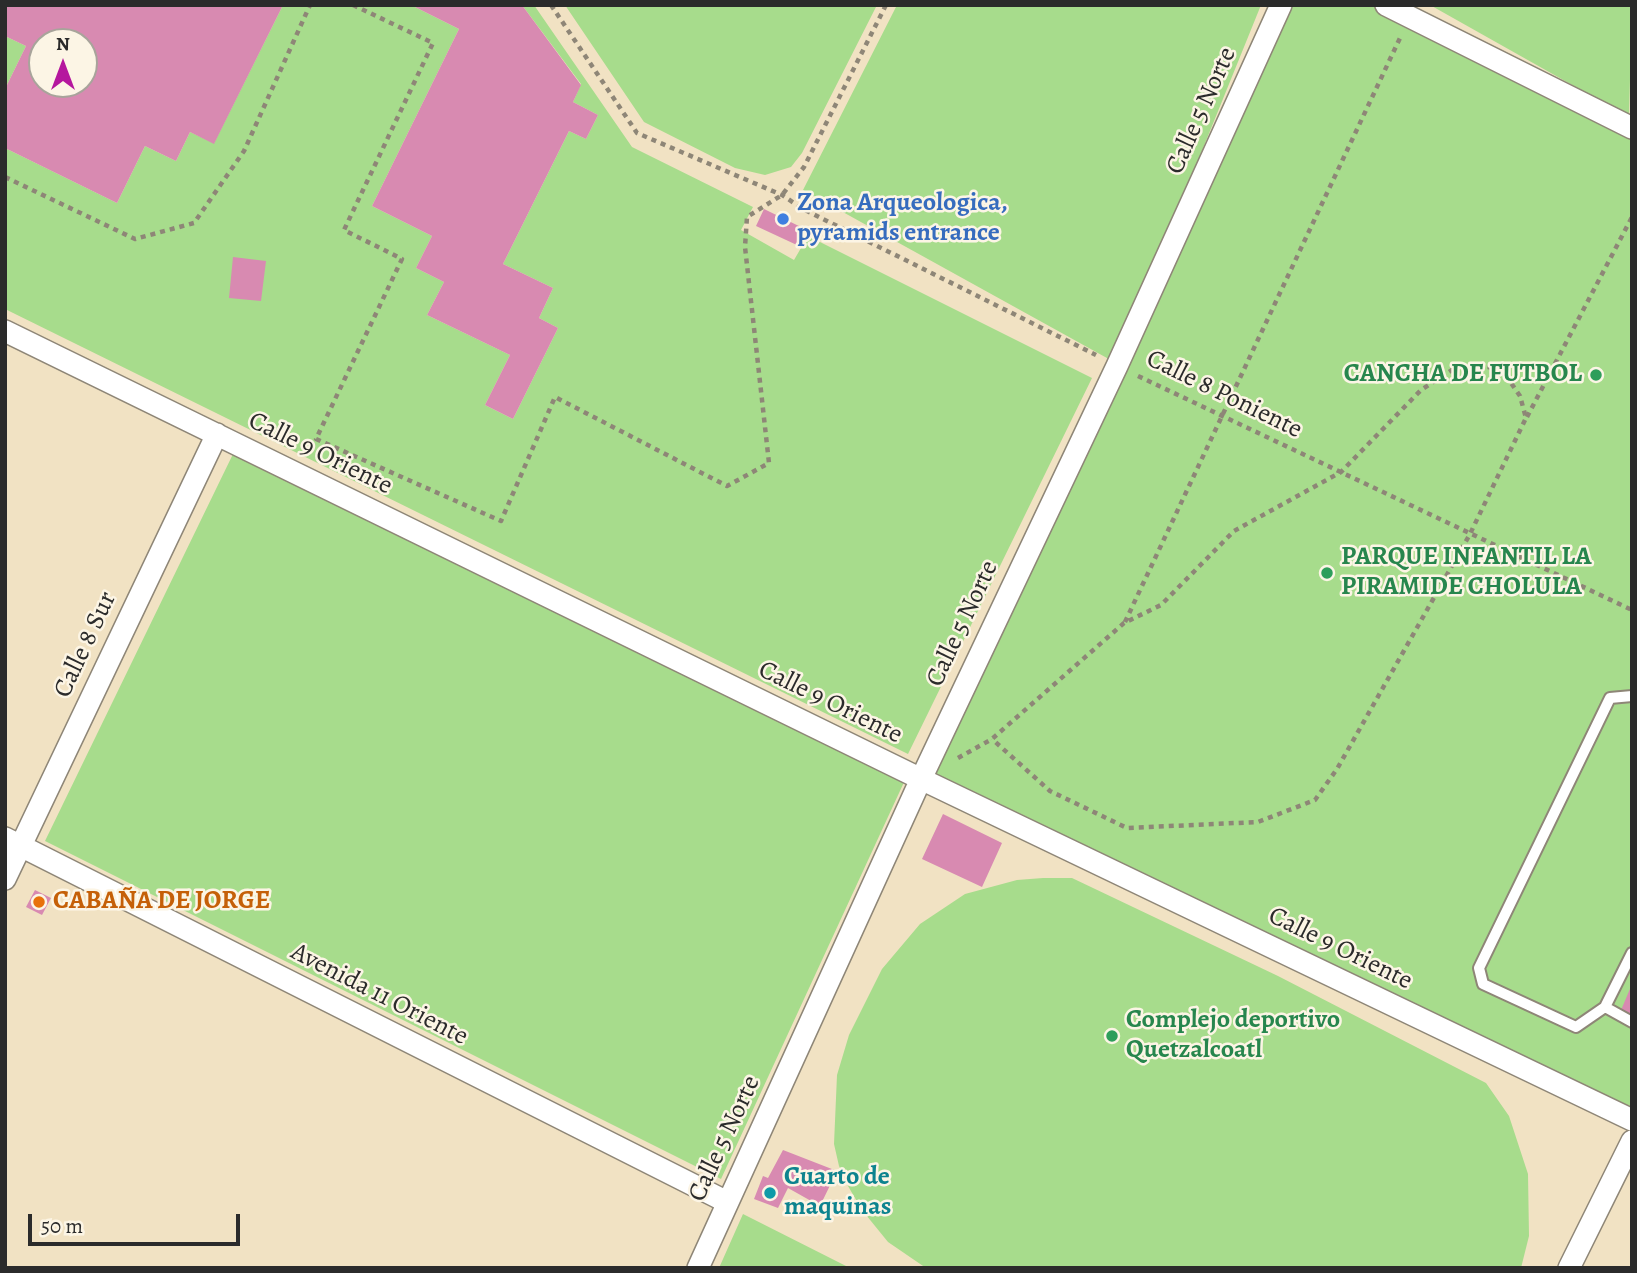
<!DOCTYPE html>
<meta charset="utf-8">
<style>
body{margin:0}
#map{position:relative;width:1637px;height:1273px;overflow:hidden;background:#f1e2c3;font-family:Alegreya,serif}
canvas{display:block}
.frame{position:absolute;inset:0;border:7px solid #2b2b2b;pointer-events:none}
.north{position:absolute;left:28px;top:28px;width:70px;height:70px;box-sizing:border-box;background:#fcf5e5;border:2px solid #a8a49b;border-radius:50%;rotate:0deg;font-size:19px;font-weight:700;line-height:28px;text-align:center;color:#2b2b2b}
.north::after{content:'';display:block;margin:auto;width:24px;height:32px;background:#b5179e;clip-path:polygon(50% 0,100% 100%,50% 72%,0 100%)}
.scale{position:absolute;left:28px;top:1214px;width:212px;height:32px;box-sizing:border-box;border:4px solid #2b2b2b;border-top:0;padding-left:9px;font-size:21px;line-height:24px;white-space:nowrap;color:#2b2b2b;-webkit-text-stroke:5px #fcf5e5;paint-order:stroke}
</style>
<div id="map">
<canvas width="1637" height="1273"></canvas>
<div class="frame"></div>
<div class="north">N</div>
<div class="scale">50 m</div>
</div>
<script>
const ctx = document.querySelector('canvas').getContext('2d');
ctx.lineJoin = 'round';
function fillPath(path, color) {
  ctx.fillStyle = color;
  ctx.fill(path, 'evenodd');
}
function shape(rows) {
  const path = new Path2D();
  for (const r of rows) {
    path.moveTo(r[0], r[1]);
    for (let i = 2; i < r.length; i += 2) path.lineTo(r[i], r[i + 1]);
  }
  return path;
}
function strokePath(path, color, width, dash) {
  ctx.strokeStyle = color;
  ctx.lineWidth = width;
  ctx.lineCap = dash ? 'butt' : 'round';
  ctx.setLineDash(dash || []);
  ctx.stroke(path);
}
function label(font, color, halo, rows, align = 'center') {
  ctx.font = font + ' Alegreya,serif';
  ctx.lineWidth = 5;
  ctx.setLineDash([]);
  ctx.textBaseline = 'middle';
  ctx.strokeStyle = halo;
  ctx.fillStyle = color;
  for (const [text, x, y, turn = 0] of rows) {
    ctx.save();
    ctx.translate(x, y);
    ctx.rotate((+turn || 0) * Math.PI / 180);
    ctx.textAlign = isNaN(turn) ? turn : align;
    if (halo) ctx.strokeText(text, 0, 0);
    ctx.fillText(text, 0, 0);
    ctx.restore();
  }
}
fillPath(shape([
 [283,5,411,5,459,29,372,206,432,236,416,268,444,282,427,315,510,355,485,405,513,419,558,328,539,318,553,288,503,264,569,131,586,139,598,115,573,102,581,84,522,5,534,5,632,147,753,207,741,230,794,260,808,236,1092,378,908,754,5,309,5,148,117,203,145,146,176,161,190,132,214,143],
 [565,5,877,5,802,153,791,167,765,175,735,168,644,122],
 [897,5,1261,5,1116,363,803,190],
 [1290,5,1372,5,1632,139,1632,1112,926,777],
 [1430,5,1632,5,1629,117],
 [5,36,26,46,5,89],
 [233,454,905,780,721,1179,45,841],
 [1043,878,1072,878,1278,976,1486,1083,1509,1116,1528,1174,1529,1236,1521,1268,926,1268,888,1242,862,1210,848,1186,839,1166,834,1144,837,1075,849,1035,882,969,920,924,965,894,1017,880],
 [743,1214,850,1268,719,1268]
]), '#a7dc8c');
fillPath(shape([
 [5,5,283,5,214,144,190,132,176,161,145,146,117,203,5,148,5,89,26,46,5,36],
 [42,42,84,42,84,84,42,84],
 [411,5,522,5,581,85,573,102,598,115,586,139,569,131,503,264,553,288,539,318,558,328,513,419,485,405,510,355,427,315,444,282,416,268,432,236,372,206,459,29],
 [764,209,807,230,799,246,756,226],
 [233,257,266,261,261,301,229,298],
 [943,814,1002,843,982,887,922,859],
 [35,890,51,898,42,915,26,907],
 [1632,984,1632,1021,1619,1015],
 [783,1150,837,1171,820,1206,788,1188,778,1208,754,1199,763,1176,768,1178]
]), '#d88ab1');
const lane = shape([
 [1632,696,1610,698,1479,968,1483,984,1576,1027,1605,1007,1632,1022],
 [1605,1007,1632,953]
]);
const street = shape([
 [1386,5,1632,128],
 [5,331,921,779,1632,1120],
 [5,838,727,1202],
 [5,879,217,434],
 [698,1268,921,779,1117,366,1281,5],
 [1569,1268,1632,1141]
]);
strokePath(lane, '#8e8677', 14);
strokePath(street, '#8e8677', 24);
strokePath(shape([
 [353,5,433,43,344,230,402,259,316,439,501,521,555,397,727,486,769,463,745,247,747,217,782,195,804,167,886,5],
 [551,5,637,133,782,195,803,209,1096,355],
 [5,177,135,239,194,223,244,151,310,5],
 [1138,376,1632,610],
 [1527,417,1632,217],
 [1125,622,1400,38],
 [958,758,992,739,1124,623,1161,605,1234,531,1341,472,1421,390,1458,366,1489,367,1509,380,1520,396,1526,418,1470,534,1337,769,1315,800,1258,822,1127,828,1050,791,992,739]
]), '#8e8677', 4.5, [5, 5]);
strokePath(lane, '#fff', 10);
strokePath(street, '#fff', 21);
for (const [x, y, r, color] of [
 [783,219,7,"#3f7fe0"],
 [1596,375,7,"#2e9e5b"],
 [1327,573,7,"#2e9e5b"],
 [39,902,7,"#e8710a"],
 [1112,1036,7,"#2e9e5b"],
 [770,1193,7,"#0f9aa8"]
]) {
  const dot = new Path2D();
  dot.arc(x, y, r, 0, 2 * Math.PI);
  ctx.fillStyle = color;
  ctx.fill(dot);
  strokePath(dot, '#fcf5e5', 2.5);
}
label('26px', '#2b2b2b', '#fcf5e5', [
 ["Calle 5 Norte",1202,111,-66],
 ["Calle 8 Poniente",1224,395,26],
 ["Calle 9 Oriente",320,454,26],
 ["Calle 5 Norte",963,624,-65],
 ["Calle 8 Sur",86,645,-65],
 ["Calle 9 Oriente",830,703,26],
 ["Calle 9 Oriente",1340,949,26],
 ["Avenida 11 Oriente",379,995,27],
 ["Calle 5 Norte",725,1139,-65]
]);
label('bold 26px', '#366cbe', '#fcf5e5', [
 ["Zona Arqueologica,",797,204],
 ["pyramids entrance",797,234]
], 'left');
label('bold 26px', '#27864d', '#fcf5e5', [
 ["CANCHA DE FUTBOL",1582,375,"right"],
 ["PARQUE INFANTIL LA",1341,558],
 ["PIRAMIDE CHOLULA",1341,588],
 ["Complejo deportivo",1126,1021],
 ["Quetzalcoatl",1126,1051]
], 'left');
label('bold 26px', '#c56008', '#fcf5e5', [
 ["CABAÑA DE JORGE",53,902]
], 'left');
label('bold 26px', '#0d838f', '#fcf5e5', [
 ["Cuarto de",784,1178],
 ["maquinas",784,1208]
], 'left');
</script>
